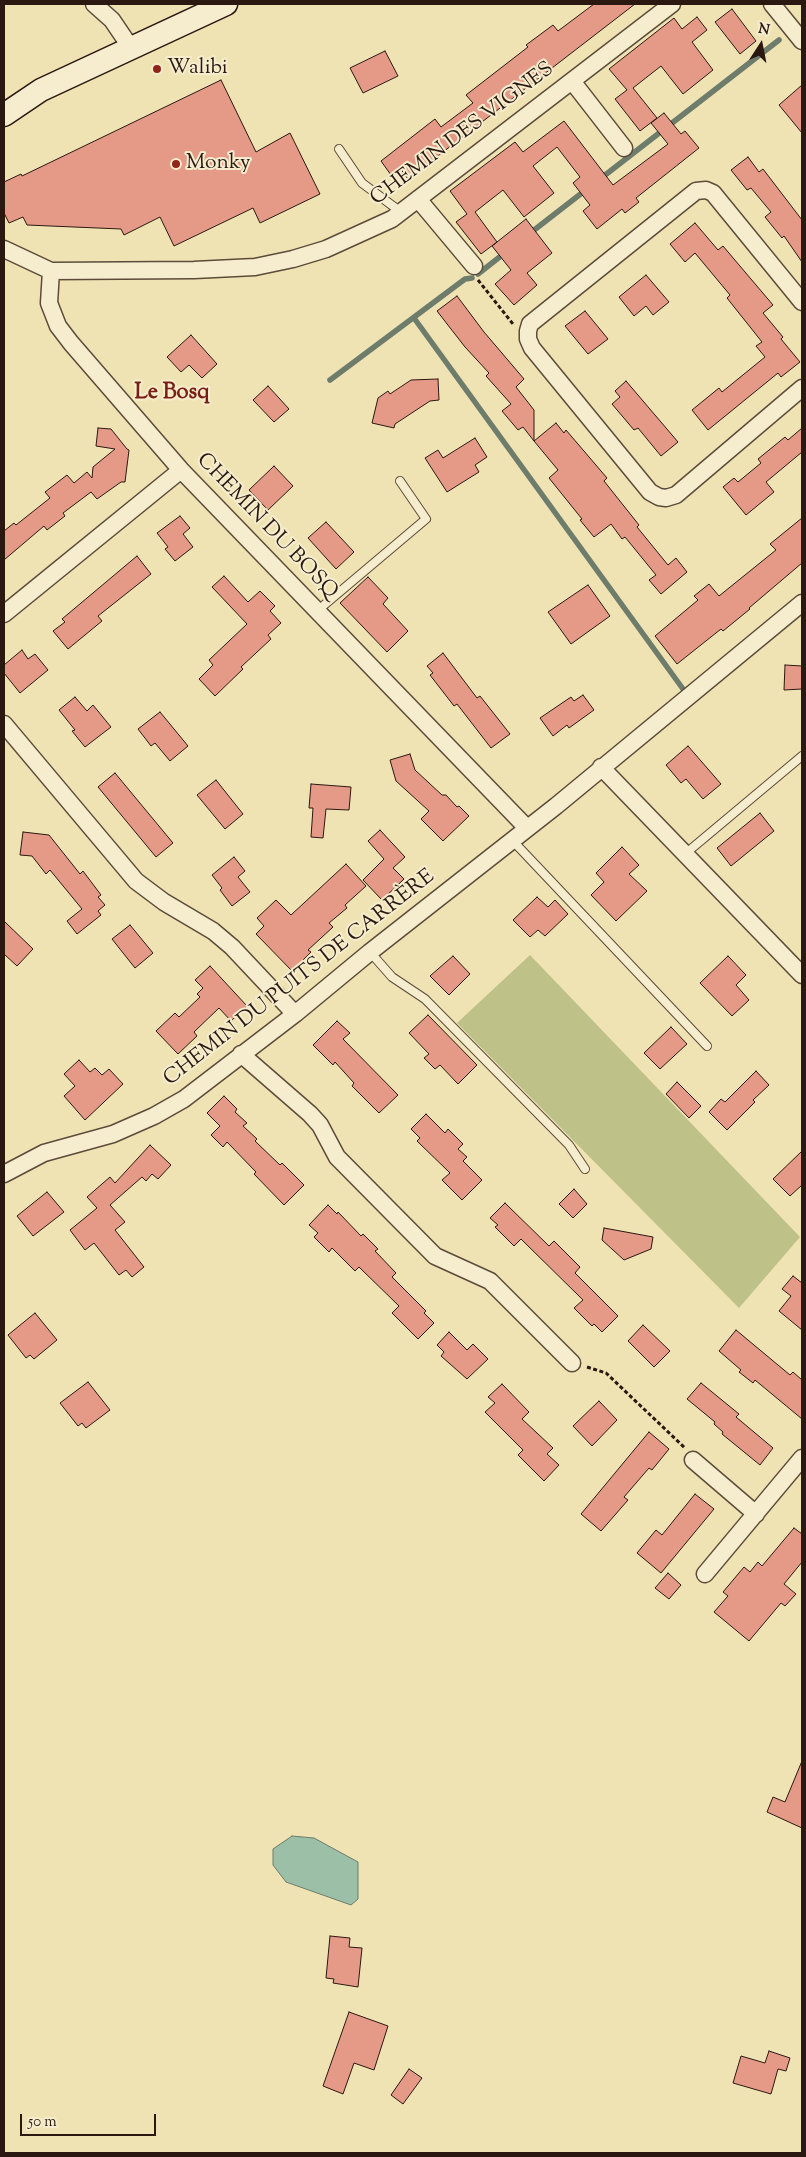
<!DOCTYPE html>
<meta charset="utf-8">
<style>
body{margin:0}
#map{position:relative;width:806px;height:2157px;overflow:hidden;background:#f0e3b3;font-family:"Sorts Mill Goudy",serif}
canvas{display:block}
.frame{position:absolute;inset:0;border:5px solid #2a1811;pointer-events:none}
.north{position:absolute;left:736px;top:20px;width:50px;height:50px;-webkit-text-stroke:4px #f5edce;paint-order:stroke;rotate:11deg;font-size:14px;font-weight:700;line-height:20px;text-align:center;color:#2a1811}
.north::after{content:'';display:block;margin:auto;width:18px;height:22px;background:#2a1811;clip-path:polygon(50% 0,100% 100%,50% 72%,0 100%)}
.scale{position:absolute;left:20px;top:2114px;width:136px;height:22px;box-sizing:border-box;border:2px solid #2a1811;border-top:0;padding-left:6px;font-size:15px;line-height:18px;white-space:nowrap;color:#2a1811;-webkit-text-stroke:4px #f5edce;paint-order:stroke}
</style>
<div id="map">
<canvas width="806" height="2157"></canvas>
<div class="frame"></div>
<div class="north">N</div>
<div class="scale">50 m</div>
</div>
<script>
const ctx = document.querySelector('canvas').getContext('2d');
ctx.lineJoin = 'round';
function fillPath(path, color) {
  ctx.fillStyle = color;
  ctx.fill(path, 'evenodd');
}
function shape(rows) {
  const path = new Path2D();
  for (const r of rows) {
    path.moveTo(r[0], r[1]);
    for (let i = 2; i < r.length; i += 2) path.lineTo(r[i], r[i + 1]);
  }
  return path;
}
function strokePath(path, color, width, dash) {
  ctx.strokeStyle = color;
  ctx.lineWidth = width;
  ctx.lineCap = dash ? 'butt' : 'round';
  ctx.setLineDash(dash || []);
  ctx.stroke(path);
}
function label(font, color, halo, rows, align = 'center') {
  ctx.font = font + ' "Sorts Mill Goudy",serif';
  ctx.lineWidth = 4;
  ctx.setLineDash([]);
  ctx.textBaseline = 'middle';
  ctx.strokeStyle = halo;
  ctx.fillStyle = color;
  for (const [text, x, y, turn = 0] of rows) {
    ctx.save();
    ctx.translate(x, y);
    ctx.rotate((+turn || 0) * Math.PI / 180);
    ctx.textAlign = isNaN(turn) ? turn : align;
    if (halo) ctx.strokeText(text, 0, 0);
    ctx.fillText(text, 0, 0);
    ctx.restore();
  }
}
fillPath(shape([
 [530,955,800,1237,739,1308,457,1023]
]), '#bec289');
const water = shape([
 [292,1836,314,1838,358,1862,358,1899,351,1905,286,1882,273,1865,273,1849,292,1836]
]);
fillPath(water, '#9bbfa7');
strokePath(water, '#6e7c6b', 1);
strokePath(shape([
 [600,179,779,40],
 [529,234,587,189],
 [478,274,506,252],
 [414,318,683,689],
 [330,380,465,279,472,278]
]), '#6e7c6b', 5.5);
const building = shape([
 [594,4,635,4,408,179,400,168,391,175,381,161,435,119,441,127,473,103,466,95,528,47,526,45,553,25,558,31,594,4],
 [732,9,756,41,740,54,715,22,732,9],
 [697,17,707,30,692,42,713,70,683,94,661,66,633,88,657,118,640,131,615,99,627,90,609,69,674,18,682,29,697,17],
 [385,51,398,76,363,93,350,68,385,51],
 [221,80,256,152,290,133,320,194,260,223,253,208,174,246,160,217,124,235,121,229,27,225,23,217,9,223,4,213,4,182,21,174,22,176,221,80],
 [802,85,802,133,779,105,802,85],
 [664,113,681,134,685,131,699,148,636,198,639,202,625,213,622,209,597,229,583,211,590,205,573,183,580,177,557,147,533,166,554,193,524,217,503,190,475,212,497,242,481,254,456,222,467,214,450,191,515,142,523,152,564,121,613,185,668,144,651,123,664,113],
 [748,157,759,172,763,169,802,220,802,262,784,236,782,238,765,217,771,212,751,188,747,190,731,170,748,157],
 [526,219,552,253,527,273,537,285,514,305,495,284,511,270,492,246,526,219],
 [695,223,718,250,723,246,773,305,763,313,783,337,781,339,800,362,781,377,778,373,708,430,692,410,719,388,722,392,765,357,756,346,762,342,727,298,730,295,695,253,685,262,670,244,695,223],
 [646,275,669,302,653,315,646,306,634,316,619,297,646,275],
 [457,296,484,332,524,379,516,387,534,410,534,441,523,427,518,430,502,411,511,404,486,376,489,373,465,347,437,311,457,296],
 [585,311,608,339,588,354,565,326,585,311],
 [191,335,217,364,202,378,189,365,181,372,167,357,191,335],
 [438,379,439,400,430,401,395,424,394,428,372,423,378,398,388,391,390,394,411,380,438,379],
 [626,381,678,442,661,456,638,428,634,430,612,404,620,397,615,391,626,381],
 [268,386,289,409,274,422,253,400,268,386],
 [556,423,564,433,566,430,607,478,604,481,639,525,637,527,668,565,676,558,687,572,661,594,649,580,656,575,625,537,622,539,611,524,594,537,580,520,582,519,549,478,558,470,534,441,556,423],
 [98,428,111,429,127,449,129,450,125,482,121,482,97,499,91,492,63,513,65,516,47,530,44,526,4,560,4,531,14,523,16,525,50,498,45,492,67,475,74,483,87,472,92,478,93,467,115,449,96,446,98,428],
 [802,428,802,452,766,482,774,492,746,515,723,487,734,478,738,482,761,463,758,459,785,437,788,440,802,428],
 [475,438,487,457,475,465,479,472,447,492,425,458,438,450,443,458,475,438],
 [274,466,293,486,268,510,249,490,274,466],
 [180,516,190,528,183,534,193,547,175,561,165,549,168,547,157,533,180,516],
 [802,518,802,563,749,608,750,609,723,631,721,629,677,664,655,636,698,600,694,596,709,584,719,596,776,550,770,544,802,518],
 [326,522,354,552,336,569,308,538,326,522],
 [137,556,151,574,98,616,102,621,68,649,53,631,65,622,62,619,137,556],
 [224,576,248,602,260,591,275,606,270,611,281,623,268,635,271,639,241,667,243,669,215,696,199,679,213,665,209,660,247,624,212,587,224,576],
 [368,577,388,598,383,604,408,631,387,652,340,603,368,577],
 [588,585,610,616,571,644,548,612,588,585],
 [22,650,28,659,35,654,48,670,20,693,4,673,4,665,22,650],
 [443,653,477,698,480,696,510,734,491,748,457,704,454,706,430,675,433,673,427,666,443,653],
 [785,665,802,666,802,689,784,690,785,665],
 [583,695,594,710,569,728,567,725,553,736,540,718,571,697,574,701,583,695],
 [75,697,87,711,93,705,111,727,85,747,72,731,75,730,59,710,75,697],
 [160,712,188,746,170,761,155,743,151,746,138,729,160,712],
 [688,746,721,784,703,799,686,779,681,783,666,765,688,746],
 [410,754,415,770,442,795,446,795,457,807,459,806,469,816,443,841,421,819,429,811,396,781,390,760,410,754],
 [115,773,173,843,156,857,98,787,115,773],
 [216,780,243,814,225,829,197,795,216,780],
 [311,784,351,787,349,810,326,809,323,838,311,837,313,808,309,808,311,784],
 [760,813,774,831,731,866,717,848,760,813],
 [380,830,405,857,393,868,404,879,382,900,363,880,384,859,368,841,380,830],
 [23,832,49,835,80,874,83,871,101,895,98,897,105,905,98,911,101,915,77,934,67,921,82,909,50,870,46,874,32,856,20,855,23,832],
 [622,847,639,865,629,874,647,891,616,921,591,895,604,882,596,873,622,847],
 [234,857,245,871,238,877,250,892,232,906,220,890,222,888,212,875,234,857],
 [346,864,366,886,345,905,347,908,329,923,333,927,308,950,311,952,292,971,256,934,264,926,257,918,276,900,291,915,346,864],
 [537,897,548,907,555,900,568,914,545,936,538,930,530,937,513,920,537,897],
 [4,921,33,949,17,966,4,954,4,921],
 [130,925,153,953,135,968,112,939,130,925],
 [453,956,470,974,449,995,430,976,453,956],
 [728,956,746,975,736,985,749,1000,732,1016,700,983,728,956],
 [210,966,247,1006,231,1021,219,1008,194,1032,197,1036,178,1054,156,1031,175,1013,179,1017,200,997,197,994,203,988,195,980,210,966],
 [428,1015,477,1065,458,1084,440,1065,435,1069,424,1058,429,1054,409,1033,428,1015],
 [337,1021,350,1033,343,1039,398,1095,379,1113,352,1086,354,1083,335,1062,333,1065,313,1045,337,1021],
 [671,1027,687,1044,660,1069,644,1053,671,1027],
 [79,1060,90,1072,95,1068,102,1075,109,1069,123,1084,85,1120,64,1096,75,1086,64,1074,79,1060],
 [756,1071,769,1085,753,1100,755,1102,727,1130,709,1112,721,1099,725,1102,756,1071],
 [677,1082,701,1106,689,1118,666,1094,677,1082],
 [224,1096,237,1109,235,1112,247,1123,243,1126,257,1139,255,1141,280,1165,282,1163,304,1185,284,1205,254,1174,256,1172,227,1142,223,1147,211,1135,220,1126,207,1113,224,1096],
 [426,1114,445,1133,448,1129,463,1144,458,1149,467,1157,463,1161,482,1180,462,1200,442,1180,450,1173,417,1141,420,1138,411,1129,426,1114],
 [150,1145,171,1165,158,1179,152,1174,146,1181,142,1177,110,1205,125,1222,115,1230,144,1267,132,1277,126,1270,119,1275,94,1243,85,1250,70,1230,97,1208,87,1197,110,1177,115,1183,150,1145],
 [802,1151,802,1185,790,1196,773,1179,802,1151],
 [574,1189,587,1204,573,1218,559,1204,574,1189],
 [47,1192,64,1212,33,1236,17,1216,47,1192],
 [505,1203,549,1246,554,1241,580,1267,575,1273,618,1316,602,1332,594,1324,592,1326,574,1308,583,1300,521,1239,514,1246,495,1227,498,1225,490,1218,505,1203],
 [328,1205,337,1214,338,1212,361,1236,363,1234,378,1249,375,1251,396,1273,392,1277,426,1311,424,1313,434,1323,418,1339,392,1313,399,1306,359,1267,355,1271,332,1248,329,1252,314,1237,318,1233,309,1225,328,1205],
 [604,1228,653,1237,651,1249,624,1260,602,1240,604,1228],
 [793,1276,802,1283,802,1330,779,1311,791,1296,782,1289,793,1276],
 [35,1313,57,1340,34,1359,30,1355,26,1358,8,1335,35,1313],
 [643,1325,670,1351,654,1367,628,1341,643,1325],
 [736,1330,790,1375,793,1372,802,1380,802,1419,755,1380,753,1383,739,1372,741,1370,719,1351,736,1330],
 [449,1332,467,1350,473,1344,488,1359,467,1379,441,1356,444,1352,437,1345,449,1332],
 [88,1382,110,1410,86,1428,82,1423,78,1426,60,1403,88,1382],
 [701,1383,739,1414,736,1417,773,1448,760,1465,722,1434,723,1432,714,1424,715,1422,687,1399,701,1383],
 [502,1384,529,1412,522,1419,553,1448,547,1454,559,1465,544,1481,518,1455,523,1450,485,1412,495,1403,488,1397,502,1384],
 [599,1401,617,1420,592,1446,573,1426,599,1401],
 [649,1432,669,1449,652,1470,649,1468,624,1497,628,1500,601,1531,581,1514,649,1432],
 [695,1494,714,1509,661,1573,637,1553,656,1530,662,1535,695,1494],
 [794,1528,802,1534,802,1562,784,1584,796,1594,785,1606,781,1603,749,1641,714,1612,728,1596,723,1592,744,1567,750,1572,758,1562,762,1566,794,1528],
 [668,1573,681,1585,669,1599,655,1588,668,1573],
 [802,1761,802,1828,767,1812,773,1797,785,1802,802,1761],
 [330,1936,350,1938,349,1947,362,1948,358,1987,333,1983,334,1979,326,1978,330,1936],
 [349,2012,388,2026,374,2070,354,2063,343,2094,323,2086,349,2012],
 [769,2051,790,2058,786,2071,778,2069,771,2094,733,2083,741,2056,765,2063,769,2051],
 [409,2069,422,2078,403,2104,391,2095,409,2069]
]);
fillPath(building, '#e59987');
strokePath(building, '#2a1811', 1);
const service = shape([
 [339,149,362,183,401,212],
 [317,611,426,519,400,481],
 [512,840,707,1046],
 [685,854,802,756],
 [370,952,392,977,425,999,569,1145,585,1169]
]);
const minor = shape([
 [94,4,112,20,131,48],
 [772,4,802,41],
 [572,81,624,148],
 [418,199,474,266],
 [4,249,51,271,49,303,58,326,71,343,181,470,527,828],
 [51,271,194,270,255,267,293,259,326,249,392,219,672,4],
 [802,302,713,193,706,190,696,191,530,324,528,331,528,339,532,348,650,492,659,497,666,498,676,495,802,388],
 [4,614,181,470],
 [4,724,136,881,164,902,213,931,232,947,295,1014],
 [601,767,802,975],
 [241,1054,310,1114,320,1125,337,1157,435,1256,490,1281,572,1363],
 [4,1174,44,1153,113,1134,154,1116,184,1099,295,1014,370,952,556,806,802,603],
 [693,1460,756,1514],
 [705,1574,802,1458]
]);
const secondary = shape([
 [4,115,41,90,226,4]
]);
strokePath(service, '#5c4b3a', 10);
strokePath(minor, '#5c4b3a', 19);
strokePath(secondary, '#2a1811', 25);
strokePath(shape([
 [478,280,513,324],
 [587,1367,606,1373,685,1448]
]), '#2a1811', 3, [4, 2.5]);
strokePath(service, '#f5edce', 8);
strokePath(minor, '#f5edce', 16);
strokePath(secondary, '#f5edce', 22);
for (const [x, y, r, color] of [
 [157,69,5,"#8f2418"],
 [176,164,5,"#8f2418"]
]) {
  const dot = new Path2D();
  dot.arc(x, y, r, 0, 2 * Math.PI);
  ctx.fillStyle = color;
  ctx.fill(dot);
  strokePath(dot, '#f5edce', 2);
}
label('21px', '#2a1811', '#f5edce', [
 ["Walibi",167,69],
 ["Monky",186,164]
], 'left');
label('21px', '#2a1811', '#f5edce', [
 ["CHEMIN DES VIGNES",463,135,-37],
 ["CHEMIN DU BOSQ",266,527,46],
 ["CHEMIN DU PUITS DE CARRÈRE",300,979,-38]
]);
label('bold 22px', '#7a1f14', '#f5edce', [
 ["Le Bosq",172,394]
]);
</script>
